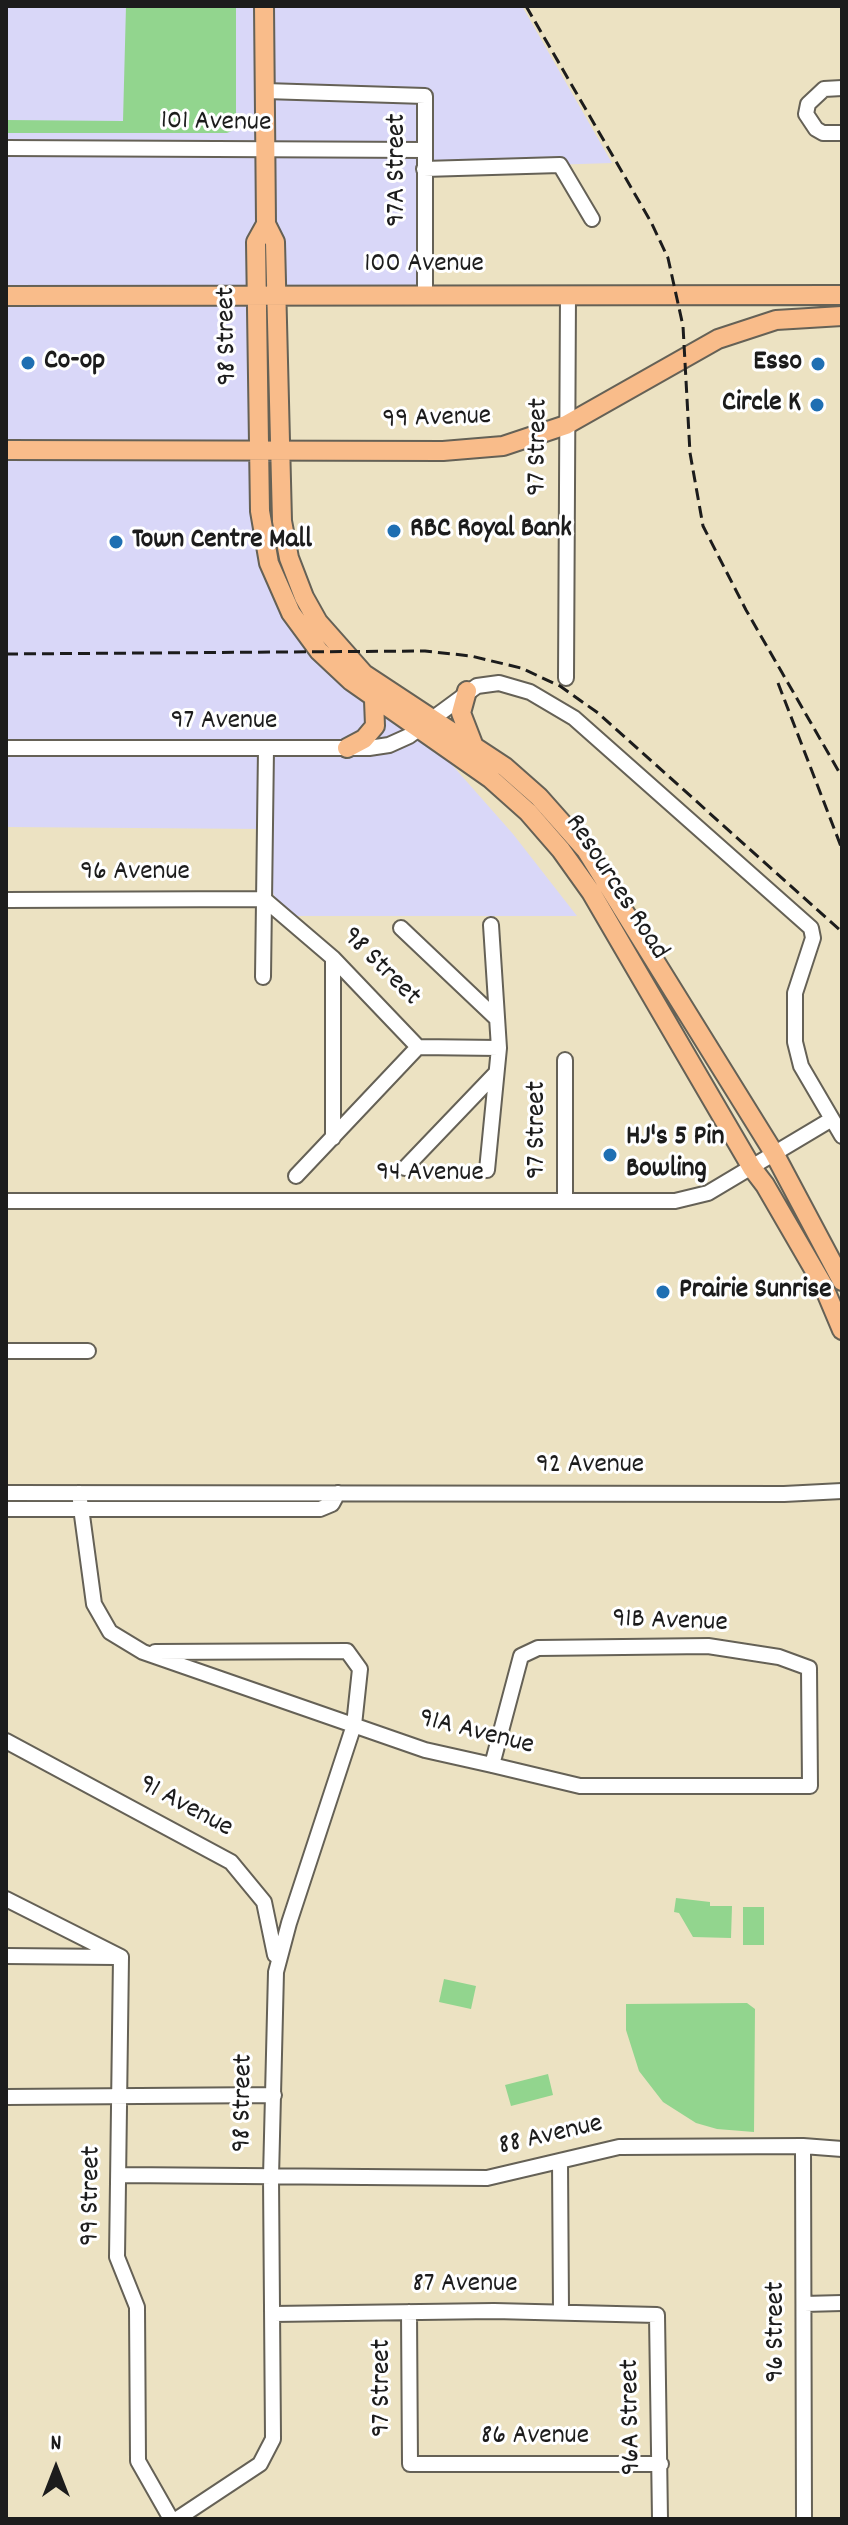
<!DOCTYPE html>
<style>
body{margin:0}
#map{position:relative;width:848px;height:2525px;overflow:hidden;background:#ece2c2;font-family:Dekko,sans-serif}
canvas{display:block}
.frame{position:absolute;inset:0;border:8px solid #1c1c1c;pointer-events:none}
.north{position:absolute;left:16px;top:2429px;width:80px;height:80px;-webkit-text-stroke:6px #fff;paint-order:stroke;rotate:0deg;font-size:22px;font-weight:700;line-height:32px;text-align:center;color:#1c1c1c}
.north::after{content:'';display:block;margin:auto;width:28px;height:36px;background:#1c1c1c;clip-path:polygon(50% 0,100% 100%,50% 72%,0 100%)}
</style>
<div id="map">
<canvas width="848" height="2525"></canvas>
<div class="frame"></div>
<div class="north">N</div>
</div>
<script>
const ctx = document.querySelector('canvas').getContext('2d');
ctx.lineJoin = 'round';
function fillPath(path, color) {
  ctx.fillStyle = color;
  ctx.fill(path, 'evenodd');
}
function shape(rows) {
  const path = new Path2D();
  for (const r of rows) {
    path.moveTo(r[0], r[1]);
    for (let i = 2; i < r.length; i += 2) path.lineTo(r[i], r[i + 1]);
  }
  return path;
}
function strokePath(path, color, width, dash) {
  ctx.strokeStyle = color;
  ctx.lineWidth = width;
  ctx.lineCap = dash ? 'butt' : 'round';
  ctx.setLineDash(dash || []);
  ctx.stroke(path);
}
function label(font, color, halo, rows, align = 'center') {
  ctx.font = font + ' Dekko,sans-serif';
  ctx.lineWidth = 6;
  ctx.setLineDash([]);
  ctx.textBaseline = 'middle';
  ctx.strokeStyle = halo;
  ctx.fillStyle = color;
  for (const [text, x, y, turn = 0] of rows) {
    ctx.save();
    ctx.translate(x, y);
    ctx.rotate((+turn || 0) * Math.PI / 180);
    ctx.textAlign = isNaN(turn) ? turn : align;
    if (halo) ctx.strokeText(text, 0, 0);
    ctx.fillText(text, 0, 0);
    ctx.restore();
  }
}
fillPath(shape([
 [6,6,522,6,612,163,425,169,425,293,276,295,278,450,304,597,513,834,577,916,283,916,273,893,264,829,6,827]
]), '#d9d7f8');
fillPath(shape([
 [126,6,236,6,236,129,227,133,6,133,6,120,123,121],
 [676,1898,710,1902,710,1906,732,1906,731,1938,693,1937,679,1913,674,1912],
 [743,1907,764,1907,764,1945,743,1945],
 [444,1979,476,1986,471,2009,439,2002],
 [747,2003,755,2009,754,2132,717,2129,696,2123,663,2102,639,2071,626,2030,626,2004],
 [548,2074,553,2095,511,2106,505,2085]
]), '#92d58e');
const minor = shape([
 [842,88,824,89,808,104,806,114,816,129,823,133,842,133],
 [265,91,425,96,425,293],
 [6,148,425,150],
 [424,169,560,165,592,219],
 [566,678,568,295],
 [6,748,369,748,389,745,409,736,477,686,499,683,530,692,574,718,811,928,813,938,795,993,795,1042,801,1066,842,1136],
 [264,899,333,958,418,1047],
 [6,900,264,899],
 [401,928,497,1019],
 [333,958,333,1138],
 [263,977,266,749],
 [565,1060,565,1201],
 [405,1168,495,1074],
 [487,1170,499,1048,491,925],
 [296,1176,418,1047,499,1048],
 [6,1201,675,1201,708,1193,832,1119],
 [6,1351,88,1351],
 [6,1493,784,1494,842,1491],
 [79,1493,94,1604,110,1632,143,1652,425,1750,492,1765,580,1786,810,1786,809,1668,779,1657,708,1646,538,1648,521,1656,492,1765],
 [6,1509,320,1509,332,1504,338,1493],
 [155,1652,347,1651,360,1669,354,1725,289,1923,276,1972,271,2177,273,2439,260,2464,177,2519],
 [6,1741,231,1862,264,1902,275,1955],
 [6,1899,121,1957],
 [6,1956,116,1957],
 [121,1957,117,2257,137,2307,138,2461,171,2519],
 [6,2097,274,2095],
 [803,2146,804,2519],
 [560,2161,561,2311],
 [120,2175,487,2178,619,2147,803,2146,842,2149],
 [804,2304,842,2303],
 [409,2312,410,2464,661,2464],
 [273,2314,494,2311,657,2315,660,2519]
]);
const major = shape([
 [264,6,266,224,275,242,282,521,289,558,304,597,318,622,364,674,505,767,539,797,586,850,774,1153,842,1281],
 [266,224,256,242,260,511,269,563,291,613,319,651,351,681,491,779,528,812,561,850,591,892,752,1168,765,1185,823,1285,842,1330],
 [6,296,842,295],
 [6,450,443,451,503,446,566,425,718,339,776,320,842,316],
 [467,691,461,713,473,744],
 [347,748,364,739,375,726,374,700]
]);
strokePath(minor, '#656156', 18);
strokePath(major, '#656156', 22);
strokePath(minor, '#fff', 14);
strokePath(major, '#f9bc8a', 18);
strokePath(shape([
 [526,6,651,222,668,258,683,326,690,453,703,526,746,610,842,777],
 [6,654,425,651,471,656,521,668,560,686,598,713,842,932],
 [778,683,842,849]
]), '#1c1c1c', 3, [12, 6]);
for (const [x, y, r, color] of [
 [28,363,8,"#1f6fb2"],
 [818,364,8,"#1f6fb2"],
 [817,405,8,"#1f6fb2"],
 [394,531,8,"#1f6fb2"],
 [116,542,8,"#1f6fb2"],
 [610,1155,8,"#1f6fb2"],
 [663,1292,8,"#1f6fb2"]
]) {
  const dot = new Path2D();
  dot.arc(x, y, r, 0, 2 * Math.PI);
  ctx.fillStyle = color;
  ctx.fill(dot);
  strokePath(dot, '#fff', 3);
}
label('28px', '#1c1c1c', '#fff', [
 ["101 Avenue",216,124,1],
 ["97A Street",399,170,-90],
 ["100 Avenue",424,266],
 ["98 Street",229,336,-91],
 ["99 Avenue",437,420,-2],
 ["97 Street",540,447,-89],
 ["97 Avenue",224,723],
 ["96 Avenue",135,874],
 ["Resources Road",615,888,57],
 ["98 Street",380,968,45],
 ["97 Street",539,1130,-90],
 ["94 Avenue",430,1175],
 ["92 Avenue",590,1467],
 ["91B Avenue",670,1623,2],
 ["91A Avenue",476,1734,14],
 ["91 Avenue",185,1808,28],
 ["98 Street",245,2103,-89],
 ["88 Avenue",551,2137,-13],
 ["99 Street",93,2196,-89],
 ["87 Avenue",465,2286],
 ["96 Street",778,2332,-90],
 ["97 Street",384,2388,-90],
 ["96A Street",633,2417,-91],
 ["86 Avenue",535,2438]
]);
label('bold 28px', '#1c1c1c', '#fff', [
 ["Co-op",44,363],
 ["Esso",802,364,"right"],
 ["Circle K",801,405,"right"],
 ["RBC Royal Bank",410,531],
 ["Town Centre Mall",132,542],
 ["HJ's 5 Pin",626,1139],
 ["Bowling",626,1171],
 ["Prairie Sunrise",679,1292]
], 'left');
</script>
